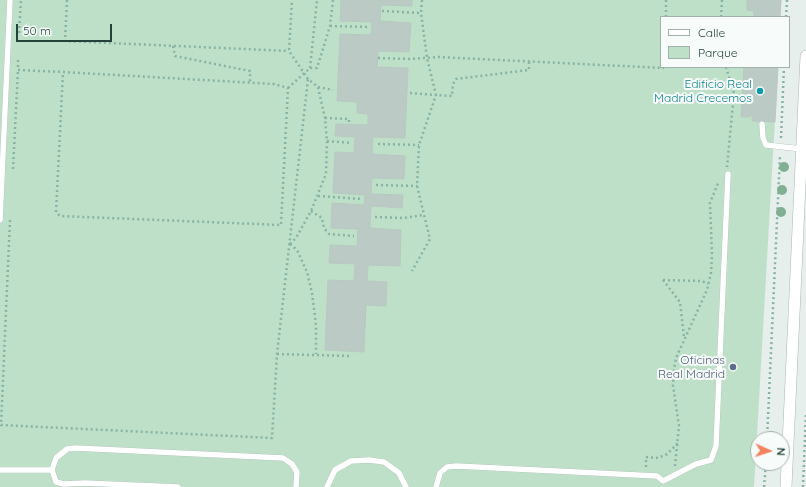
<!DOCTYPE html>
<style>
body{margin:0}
#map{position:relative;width:806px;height:487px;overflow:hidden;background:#e6efeb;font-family:Quicksand,sans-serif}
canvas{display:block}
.legend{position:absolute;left:660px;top:16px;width:130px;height:52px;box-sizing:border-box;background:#f7fbf9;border:1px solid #a3b1ad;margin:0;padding:5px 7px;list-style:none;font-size:12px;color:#24423a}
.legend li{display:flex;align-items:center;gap:8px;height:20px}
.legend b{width:20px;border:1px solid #a3b1ad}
.north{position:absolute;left:750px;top:431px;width:40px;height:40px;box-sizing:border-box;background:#f7fbf9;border:1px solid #a3b1ad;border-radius:50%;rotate:93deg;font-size:11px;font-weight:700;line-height:16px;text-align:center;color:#24423a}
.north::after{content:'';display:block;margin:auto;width:14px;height:18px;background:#f4845f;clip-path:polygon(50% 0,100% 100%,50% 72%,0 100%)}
.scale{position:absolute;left:16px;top:24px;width:96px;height:18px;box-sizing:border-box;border:2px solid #24423a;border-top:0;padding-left:5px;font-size:12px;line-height:14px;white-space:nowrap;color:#24423a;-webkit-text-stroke:3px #f7fbf9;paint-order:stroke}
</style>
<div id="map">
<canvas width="806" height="487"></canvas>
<ul class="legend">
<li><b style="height:5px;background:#fff"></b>Calle</li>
<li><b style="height:11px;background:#bfe0c8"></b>Parque</li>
</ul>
<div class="north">N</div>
<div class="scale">50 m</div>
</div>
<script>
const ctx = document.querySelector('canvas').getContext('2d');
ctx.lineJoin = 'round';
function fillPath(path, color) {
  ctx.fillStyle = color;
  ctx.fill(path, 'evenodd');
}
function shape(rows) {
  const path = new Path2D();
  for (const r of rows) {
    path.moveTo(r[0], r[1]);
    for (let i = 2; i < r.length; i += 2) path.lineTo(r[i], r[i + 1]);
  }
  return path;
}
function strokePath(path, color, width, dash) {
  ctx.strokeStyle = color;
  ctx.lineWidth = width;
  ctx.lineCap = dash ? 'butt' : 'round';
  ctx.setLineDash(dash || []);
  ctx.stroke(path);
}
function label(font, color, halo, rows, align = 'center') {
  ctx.font = font + ' Quicksand,sans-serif';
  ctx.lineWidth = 4;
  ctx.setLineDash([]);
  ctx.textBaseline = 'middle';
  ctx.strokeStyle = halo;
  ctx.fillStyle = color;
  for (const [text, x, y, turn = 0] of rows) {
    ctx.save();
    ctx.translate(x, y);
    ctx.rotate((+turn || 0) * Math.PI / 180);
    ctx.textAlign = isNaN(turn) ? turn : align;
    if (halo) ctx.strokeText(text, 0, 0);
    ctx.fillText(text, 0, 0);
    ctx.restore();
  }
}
fillPath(shape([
 [0,0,781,0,780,17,661,17,661,67,778,67,754,487,0,487]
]), '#bfe0c8');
const building = shape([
 [341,0,412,0,412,6,381,5,380,21,411,23,409,52,378,51,377,67,408,68,405,138,373,137,372,154,405,156,404,179,372,178,371,194,403,195,402,208,371,206,370,228,401,230,400,266,368,265,367,281,387,282,386,306,366,305,364,352,325,350,328,280,354,281,355,264,329,263,330,245,357,246,358,229,331,228,332,203,364,205,365,195,333,193,335,152,354,153,355,137,335,136,336,124,368,125,368,114,357,113,357,102,337,101,340,34,371,35,372,22,340,21,341,0],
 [747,0,781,0,780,17,754,17,754,11,747,10,747,0],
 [744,67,778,67,775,122,752,121,752,115,750,115,750,117,741,117,744,67]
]);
fillPath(building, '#bbcac4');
strokePath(building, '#b8c9c2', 1);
const lane = shape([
 [762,124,763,138,766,145,802,149],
 [0,220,10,0],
 [0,470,52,470],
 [178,487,85,483,64,484,56,482,52,470,56,458,67,449,75,448,283,458,292,464,297,472,296,487],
 [327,487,335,470,351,461,369,460,384,462,399,473,406,487],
 [436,487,440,473,447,467,456,466,657,476,663,481,696,464,711,460,716,446,728,174]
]);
const street = shape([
 [786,487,806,56]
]);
strokePath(lane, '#a8b8b2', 6);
strokePath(street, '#a8b8b2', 12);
strokePath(shape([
 [67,0,65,41,289,51],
 [422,0,421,13,427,58,436,95,452,96,453,84,456,79,529,70,529,62],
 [382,11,421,13],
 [666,17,666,0],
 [721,17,722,0],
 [786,17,787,0],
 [330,26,370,27],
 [19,33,21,0],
 [173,46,175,56,250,71,250,83],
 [378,58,410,59,439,57,663,68,663,67],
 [18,60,18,70,63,72,274,84,288,88,281,225,60,216,56,212,63,72],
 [726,67,734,93,727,167],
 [310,68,317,0],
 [318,87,333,90],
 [288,88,310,68,317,68,330,26,333,0],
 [410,93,436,95,419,145,417,186,430,239,412,271],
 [325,118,349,119,349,122],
 [781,138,784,67],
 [327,141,352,143],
 [378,144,419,145],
 [13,169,18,70],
 [376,185,417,186],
 [318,196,362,199],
 [311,211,322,218,324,228,329,234,354,236],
 [375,217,404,218,423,215],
 [10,220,1,425,272,438,277,354,308,79],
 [290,244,296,238,311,211,326,174,327,141,325,118,318,87,308,79,289,51,292,0],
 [290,244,297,250,307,272,312,293,316,325,316,354],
 [663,280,680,302,684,337],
 [663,280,702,281,708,284],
 [277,354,350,356],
 [767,439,780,155],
 [675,466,679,426,673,385,674,369,676,358,707,290,711,273,712,255,710,203,718,183],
 [646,467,646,457,658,458,667,454,678,443],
 [764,487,766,463],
 [803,487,806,413]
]), '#86b3a5', 2.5, [2, 3]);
strokePath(lane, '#fff', 5.5);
strokePath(street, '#fff', 11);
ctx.fillStyle = '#80af93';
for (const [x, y] of [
 [784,167],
 [782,190],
 [781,212]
]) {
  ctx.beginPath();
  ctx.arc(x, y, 5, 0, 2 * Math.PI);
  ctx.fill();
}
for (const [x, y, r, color] of [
 [760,91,4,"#0f9aa8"],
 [733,367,4,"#5c6f8a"]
]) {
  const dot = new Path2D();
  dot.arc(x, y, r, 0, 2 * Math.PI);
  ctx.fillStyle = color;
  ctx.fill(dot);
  strokePath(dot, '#f7fbf9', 1.5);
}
label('12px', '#0d838f', '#f7fbf9', [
 ["Edificio Real",752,84],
 ["Madrid Crecemos",752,98]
], 'right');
label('12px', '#4e5e75', '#f7fbf9', [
 ["Oficinas",725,360],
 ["Real Madrid",725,374]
], 'right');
</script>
